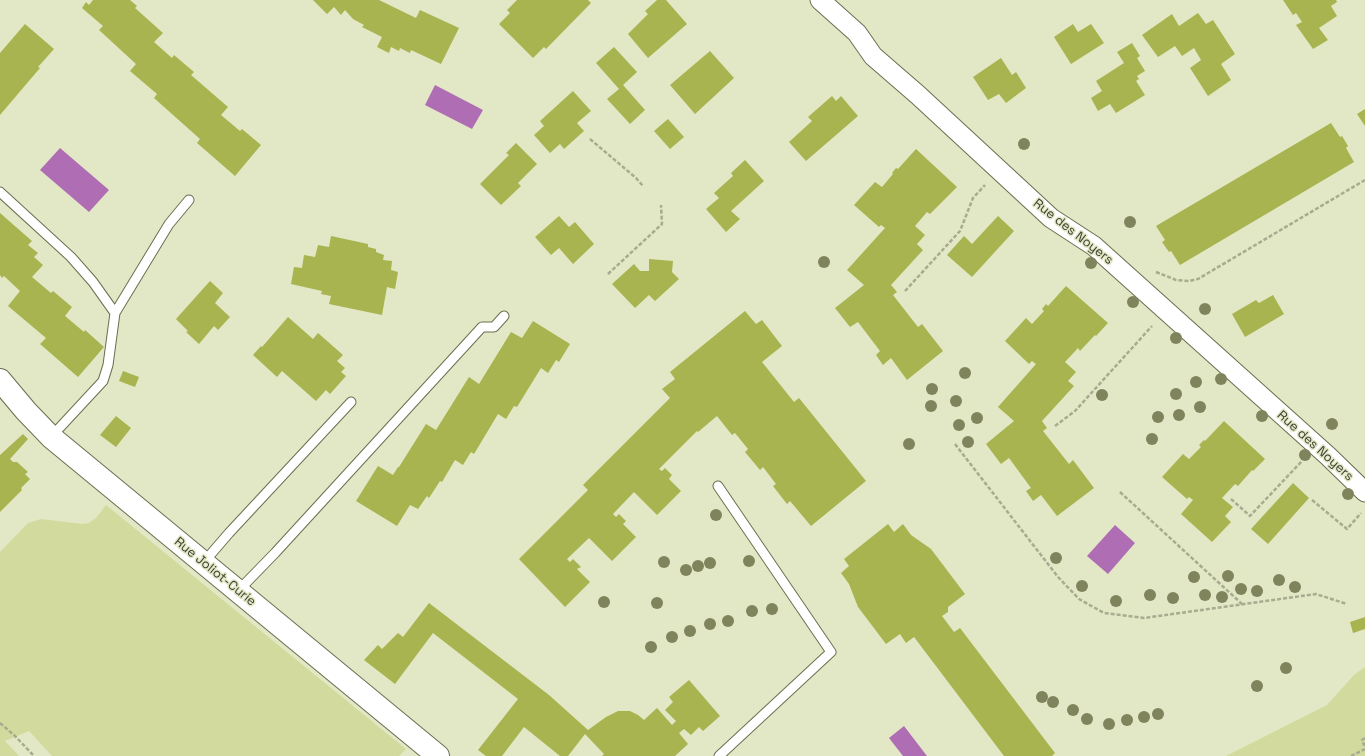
<!DOCTYPE html>
<style>
body{margin:0}
canvas{display:block;background:#e2e7c5}
</style>
<canvas width="1365" height="756"></canvas>
<script>
const ctx = document.querySelector('canvas').getContext('2d');
ctx.lineJoin = 'round';
function fillPath(path, color) {
  ctx.fillStyle = color;
  ctx.fill(path, 'evenodd');
}
function shape(rows) {
  const path = new Path2D();
  for (const r of rows) {
    path.moveTo(r[0], r[1]);
    for (let i = 2; i < r.length; i += 2) path.lineTo(r[i], r[i + 1]);
  }
  return path;
}
function strokePath(path, color, width, dash) {
  ctx.strokeStyle = color;
  ctx.lineWidth = width;
  ctx.lineCap = dash ? 'butt' : 'round';
  ctx.setLineDash(dash || []);
  ctx.stroke(path);
}
function label(font, color, halo, rows, align = 'center') {
  ctx.font = font + ' "Space Grotesk",sans-serif';
  ctx.lineWidth = 3;
  ctx.setLineDash([]);
  ctx.textBaseline = 'middle';
  ctx.strokeStyle = halo;
  ctx.fillStyle = color;
  for (const [text, x, y, turn = 0] of rows) {
    ctx.save();
    ctx.translate(x, y);
    ctx.rotate((+turn || 0) * Math.PI / 180);
    ctx.textAlign = isNaN(turn) ? turn : align;
    if (halo) ctx.strokeText(text, 0, 0);
    ctx.fillText(text, 0, 0);
    ctx.restore();
  }
}
fillPath(shape([
 [106,505,406,749,399,756,52,756,29,731,5,741,19,756,0,756,0,552,28,523,41,519,82,524,89,523,96,518],
 [1365,667,1365,756,1226,756,1327,705,1354,675]
]), '#d2db9d');
fillPath(shape([
 [435,85,483,110,472,129,425,105],
 [60,148,109,190,89,212,40,170],
 [1115,525,1135,543,1108,574,1087,556],
 [904,726,927,756,903,756,889,738]
]), '#af6eb4');
fillPath(shape([
 [93,0,130,0,137,6,135,8,163,33,154,42,172,58,174,55,194,72,191,75,228,107,221,115,240,131,242,129,261,145,235,176,197,143,200,139,154,98,157,94,130,71,136,64,99,30,103,26,82,8,86,2,89,5],
 [313,0,379,0,416,18,420,10,459,28,441,64,411,50,410,53,400,48,399,51,391,47,389,53,377,47,382,37,362,27,364,25,353,19,345,10,341,15,334,7,327,14],
 [517,0,588,0,591,3,546,49,544,47,533,58,499,24,510,13,507,10],
 [657,0,666,0,687,24,648,58,628,34,648,14,645,11],
 [1283,0,1336,0,1337,2,1331,6,1337,16,1319,28,1328,40,1313,49,1296,25,1302,22,1296,13,1293,15],
 [1198,13,1206,24,1213,20,1235,54,1221,64,1231,80,1208,96,1190,68,1201,60,1194,48,1182,56,1175,46,1158,57,1142,35,1172,14,1179,26],
 [25,24,54,49,38,67,40,68,0,115,0,53],
 [1073,24,1078,32,1091,24,1104,43,1071,64,1054,37],
 [1132,43,1140,56,1137,58,1145,71,1137,76,1139,79,1136,81,1145,95,1116,113,1110,104,1098,111,1091,98,1102,91,1096,81,1124,63,1117,52],
 [614,47,637,72,623,85,645,110,630,124,607,99,619,89,596,63],
 [710,51,734,78,695,114,670,85],
 [1001,58,1012,75,1016,72,1026,88,1006,103,999,94,988,100,973,77],
 [573,91,591,111,577,123,584,131,564,149,560,144,550,153,534,135,544,126,540,121],
 [832,96,836,101,841,96,858,116,806,161,789,142,812,121,808,117],
 [1365,109,1365,126,1357,114],
 [668,119,684,137,670,149,654,131],
 [1331,123,1340,137,1342,136,1348,146,1346,148,1354,162,1180,265,1171,251,1169,252,1162,242,1165,240,1156,226],
 [516,143,537,164,518,183,521,186,501,205,480,184,509,155,506,153],
 [916,149,957,187,930,214,927,212,915,226,925,235,917,244,923,250,891,285,897,292,893,295,918,327,922,324,943,351,907,380,891,358,883,365,876,355,880,351,858,322,850,327,835,308,864,285,847,270,885,228,881,225,879,227,854,205,875,182,882,187,893,174,892,173,896,168,898,169],
 [745,160,764,181,731,211,740,219,726,232,706,209,719,198,714,193,733,176,731,173],
 [0,213,32,241,28,245,38,253,34,257,43,265,32,277,51,293,53,291,72,307,65,316,84,332,85,330,104,347,78,377,40,344,46,338,8,306,20,291,4,276,2,278,0,275],
 [559,216,569,227,575,222,594,244,573,264,559,248,551,255,535,237],
 [998,216,1014,231,972,277,947,255,964,236,972,244],
 [331,236,368,244,368,247,376,249,376,252,384,255,383,260,392,261,391,270,398,272,395,289,387,287,382,315,329,304,331,296,321,294,322,291,291,284,294,267,302,268,304,255,315,257,318,245,329,247],
 [649,259,673,261,672,272,679,279,655,301,649,295,635,308,612,284,634,264,640,271,649,271],
 [210,281,223,293,215,303,230,317,218,330,214,326,199,344,186,332,188,331,176,319],
 [1066,286,1108,323,1096,336,1095,335,1080,351,1078,348,1065,362,1076,372,1068,381,1074,386,1042,421,1047,428,1043,431,1069,464,1073,460,1094,488,1057,516,1041,495,1033,501,1026,491,1031,488,1009,458,1001,464,986,444,1014,421,998,407,1036,364,1032,361,1029,364,1005,341,1026,318,1032,324,1044,311,1042,309,1046,304,1048,306],
 [1273,295,1284,314,1245,337,1232,314,1256,300,1259,303],
 [745,311,756,324,762,320,782,346,762,362,794,402,799,398,866,481,811,526,790,501,787,504,773,486,776,484,763,467,760,470,745,452,748,449,735,433,732,435,717,416,698,432,697,431,659,469,662,471,665,468,672,475,669,479,681,491,657,515,634,492,613,514,616,517,619,514,626,521,623,524,636,537,612,561,589,538,567,559,570,562,573,559,581,567,577,569,590,582,565,607,519,559,588,490,583,485,670,398,662,389,675,379,670,372],
 [288,317,313,339,318,333,343,355,337,361,345,368,341,372,346,376,330,394,326,390,316,401,282,371,277,377,253,355,261,346,262,347],
 [533,321,570,344,559,362,556,360,548,373,541,368,517,407,514,406,506,419,498,414,474,454,471,452,463,465,455,460,442,482,440,481,429,498,427,496,418,509,410,505,397,526,356,501,378,466,393,475,398,467,399,467,426,424,436,430,469,377,479,384,511,332,522,338],
 [123,371,139,377,135,387,119,381],
 [116,416,131,428,116,447,100,435],
 [1224,421,1265,459,1253,471,1252,470,1238,486,1235,484,1222,498,1233,507,1225,516,1231,522,1212,542,1181,514,1193,500,1189,497,1187,499,1162,477,1183,454,1189,459,1201,447,1199,445,1204,440,1205,441],
 [23,434,28,439,10,459,13,462,17,462,28,472,25,474,30,479,21,488,22,490,0,512,0,455],
 [1293,483,1309,498,1268,544,1251,529],
 [888,524,894,532,903,524,911,535,931,549,965,594,948,607,948,612,942,616,954,632,960,628,1055,753,1052,756,1004,756,914,637,906,643,900,634,886,644,858,607,849,584,841,573,849,566,844,559],
 [429,603,549,695,588,730,606,717,618,711,630,711,638,715,644,720,657,708,672,725,676,721,665,710,673,702,669,697,689,680,720,716,703,731,699,727,691,735,684,729,679,733,688,744,675,756,602,756,604,754,585,734,568,756,560,756,524,727,502,756,486,756,478,750,518,699,433,633,395,684,364,660,378,645,382,649,398,633,403,637],
 [1365,617,1365,629,1353,633,1350,622]
]), '#a8b44f');
const lane = shape([
 [0,192,71,257,93,282,115,313],
 [51,437,103,381,108,365,115,313,169,224,189,200],
 [718,486,831,652,719,756],
 [204,562,229,533,351,402],
 [238,591,275,553,482,327,494,327,504,316]
]);
const street = shape([
 [820,0,857,33,873,56,918,95,1051,218,1094,246,1328,456,1365,492]
]);
const secondary = shape([
 [0,380,26,411,51,437,438,756]
]);
strokePath(lane, '#6a6f51', 11);
strokePath(street, '#6a6f51', 21);
strokePath(secondary, '#6a6f51', 24);
strokePath(shape([
 [590,139,636,178,643,186],
 [1156,272,1176,280,1189,281,1198,279,1365,180],
 [608,274,662,224,661,205],
 [905,291,960,231,973,198,985,185],
 [1055,426,1075,411,1152,326],
 [955,444,1058,577,1079,599,1104,613,1144,618,1316,594,1347,604],
 [1120,492,1242,604],
 [1231,499,1250,516,1302,461],
 [1312,500,1347,529,1361,513],
 [0,723,15,736,34,756],
 [1365,738,1362,740,1365,747],
 [1351,756,1365,749]
]), '#a7ab90', 2.5, [4, 2]);
strokePath(lane, '#fff', 9);
strokePath(street, '#fff', 19);
strokePath(secondary, '#fff', 22);
ctx.fillStyle = '#80845d';
for (const [x, y] of [
 [1024,144],
 [1130,222],
 [824,262],
 [1091,263],
 [1133,302],
 [1205,309],
 [1176,338],
 [965,373],
 [1221,379],
 [1196,382],
 [932,389],
 [1176,394],
 [1102,395],
 [956,401],
 [931,406],
 [1200,407],
 [1179,415],
 [1262,416],
 [1158,417],
 [977,418],
 [1332,424],
 [959,425],
 [1152,439],
 [968,442],
 [909,444],
 [1305,455],
 [1348,494],
 [716,515],
 [1056,558],
 [749,561],
 [664,562],
 [710,563],
 [698,566],
 [686,570],
 [1228,576],
 [1194,577],
 [1279,580],
 [1082,586],
 [1295,587],
 [1241,589],
 [1257,591],
 [1150,595],
 [1205,595],
 [1222,597],
 [1173,598],
 [1116,601],
 [604,602],
 [657,603],
 [772,609],
 [752,611],
 [728,621],
 [710,624],
 [690,631],
 [672,637],
 [651,647],
 [1286,668],
 [1257,686],
 [1042,697],
 [1053,702],
 [1073,710],
 [1158,714],
 [1144,717],
 [1087,719],
 [1127,720],
 [1109,724]
]) {
  ctx.beginPath();
  ctx.arc(x, y, 6, 0, 2 * Math.PI);
  ctx.fill();
}
label('13px', '#3c3e31', '#e2e7c5', [
 ["Rue des Noyers",1073,232,38],
 ["Rue des Noyers",1315,446,42],
 ["Rue Joliot-Curie",215,572,39]
]);
</script>
